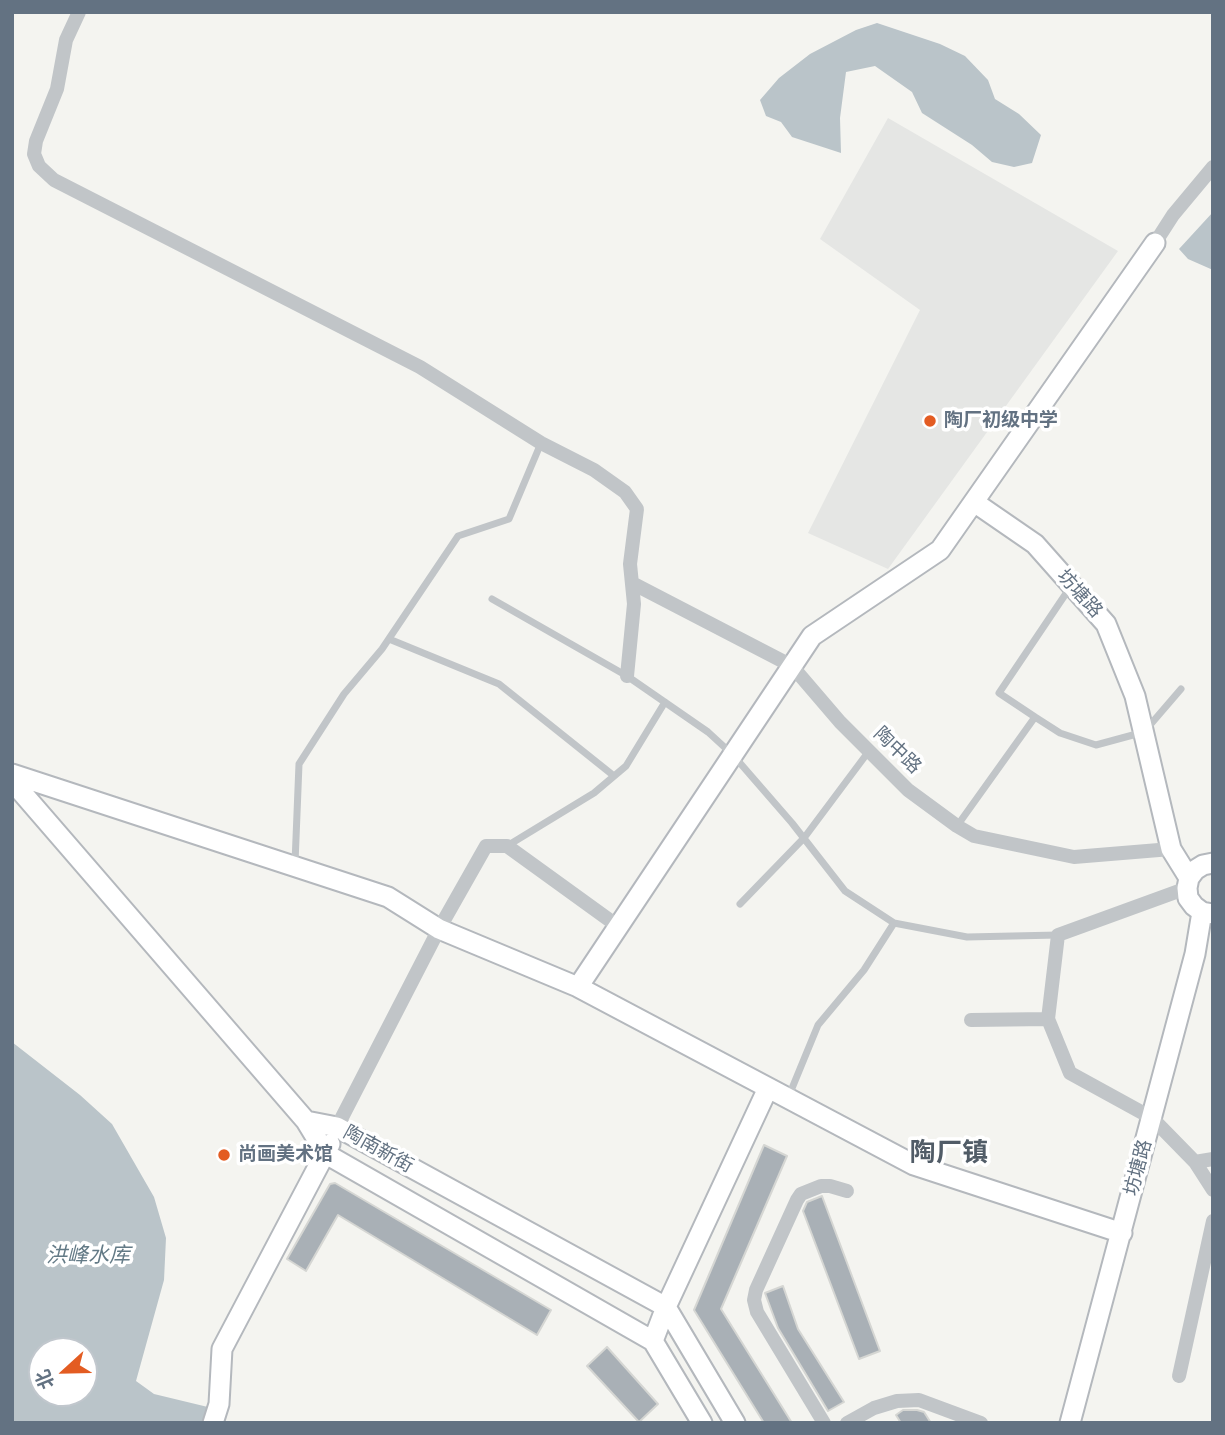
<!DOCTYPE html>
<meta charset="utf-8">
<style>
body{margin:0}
#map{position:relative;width:1225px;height:1435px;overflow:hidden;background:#f4f4f0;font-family:Signika,"Noto Sans SC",sans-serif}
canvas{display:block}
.frame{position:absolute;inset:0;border:14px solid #637282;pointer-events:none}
.north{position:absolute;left:28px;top:1337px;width:70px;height:70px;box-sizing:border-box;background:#fff;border:2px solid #c1c7cd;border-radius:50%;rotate:248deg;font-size:19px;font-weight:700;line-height:28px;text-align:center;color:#637282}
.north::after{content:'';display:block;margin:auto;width:24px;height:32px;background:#e35c22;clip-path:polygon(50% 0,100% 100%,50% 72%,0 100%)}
</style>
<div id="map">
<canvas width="1225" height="1435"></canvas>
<div class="frame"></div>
<div class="north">北</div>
</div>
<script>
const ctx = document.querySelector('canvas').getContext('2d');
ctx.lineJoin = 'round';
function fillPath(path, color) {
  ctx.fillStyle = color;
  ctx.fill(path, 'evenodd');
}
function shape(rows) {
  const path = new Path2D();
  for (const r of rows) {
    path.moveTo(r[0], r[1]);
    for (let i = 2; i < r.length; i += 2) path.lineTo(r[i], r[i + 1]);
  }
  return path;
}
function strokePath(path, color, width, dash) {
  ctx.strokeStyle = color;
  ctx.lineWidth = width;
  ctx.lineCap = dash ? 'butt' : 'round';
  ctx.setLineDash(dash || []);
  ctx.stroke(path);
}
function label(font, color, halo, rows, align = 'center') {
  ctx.font = font + ' Signika,"Noto Sans SC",sans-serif';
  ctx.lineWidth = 7;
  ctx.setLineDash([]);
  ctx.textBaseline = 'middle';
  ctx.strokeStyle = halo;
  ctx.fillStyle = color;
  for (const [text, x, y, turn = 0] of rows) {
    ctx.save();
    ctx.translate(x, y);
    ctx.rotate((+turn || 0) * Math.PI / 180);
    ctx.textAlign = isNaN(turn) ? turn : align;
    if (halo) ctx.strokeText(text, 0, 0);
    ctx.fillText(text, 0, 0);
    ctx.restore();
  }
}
fillPath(shape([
 [888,118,1118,251,888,569,808,533,920,310,820,239]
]), '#e5e6e4');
fillPath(shape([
 [877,23,940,44,965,56,988,80,995,99,1019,114,1041,135,1032,163,1014,167,992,162,972,145,922,113,912,92,875,66,846,72,840,118,841,153,792,137,781,122,766,116,760,100,779,78,810,54,856,30],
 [1213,212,1213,270,1188,259,1179,249],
 [12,1042,80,1095,112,1124,154,1197,166,1238,164,1280,136,1381,154,1394,212,1408,207,1423,12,1423],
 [42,1351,84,1351,84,1393,42,1393]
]), '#bac4c9');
const building = shape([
 [764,1145,787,1156,721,1309,792,1423,764,1423,694,1310,764,1145],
 [335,1183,551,1310,537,1335,338,1215,306,1271,287,1259,330,1184,335,1183],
 [822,1196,880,1351,859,1359,803,1211,807,1202,822,1196],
 [783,1286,798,1329,844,1402,828,1411,778,1328,765,1293,783,1286],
 [607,1347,658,1404,639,1422,587,1366,607,1347],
 [903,1410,917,1410,924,1412,931,1423,901,1423,896,1415,903,1410]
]);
fillPath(building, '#a9b0b6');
strokePath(building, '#d5d6d3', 2);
const secondary = shape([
 [974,502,1035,544,1106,624,1135,696,1171,849,1189,878],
 [12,774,388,897,439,929,578,987,914,1165,1122,1233],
 [12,781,306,1121,326,1154,653,1341,702,1423],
 [1213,863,1203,865,1195,870,1189,878,1187,888,1188,898,1194,906,1202,912,1213,914],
 [578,987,812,636,940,550,1155,243],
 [306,1121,337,1127,666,1307,735,1423],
 [653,1341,666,1307,768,1088],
 [213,1423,219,1404,222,1349,330,1144],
 [1070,1423,1195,954,1202,912]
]);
strokePath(secondary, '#b4b8bd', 23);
strokePath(shape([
 [492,599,627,676,708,732,733,755,792,823,845,891,894,923,967,937,1058,935],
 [389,639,499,684,614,776],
 [1035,717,1060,733,1096,745,1144,732,1181,689],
 [957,826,1035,717,999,693,1071,586],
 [507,846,594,793,626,766,665,702],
 [295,863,299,764,344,694,382,649,458,536,509,519,541,443],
 [740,904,804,838,869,751],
 [788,1098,818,1025,864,970,894,923]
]), '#c1c5c8', 7);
strokePath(shape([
 [79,12,66,40,57,89,36,141,34,154,39,166,54,180,420,367,541,443,594,470,625,492,637,509,630,564,634,604,627,676],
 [1155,243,1173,215,1213,167],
 [632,583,792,666,840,722,908,790,957,826,974,836,1074,857,1171,849],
 [1187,888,1058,935,1048,1019,1070,1073,1152,1118,1195,1162,1213,1190],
 [971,1020,1048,1019],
 [337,1127,439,929,486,846,507,846,619,927],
 [1195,1162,1213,1159],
 [1179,1376,1213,1221],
 [824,1423,757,1312,754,1300,756,1290,797,1200,801,1194,821,1186,830,1186,847,1191],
 [847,1423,874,1408,897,1401,919,1400,981,1423]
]), '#c1c5c8', 14);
strokePath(secondary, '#fff', 19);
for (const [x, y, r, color] of [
 [930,421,7,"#e35c22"],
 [224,1155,7,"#e35c22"]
]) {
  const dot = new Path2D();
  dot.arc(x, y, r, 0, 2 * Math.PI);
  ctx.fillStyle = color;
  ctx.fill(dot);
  strokePath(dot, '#fff', 2.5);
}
label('bold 19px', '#637282', '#fff', [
 ["陶厂初级中学",944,421],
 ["尚画美术馆",238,1155]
], 'left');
label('19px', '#637282', '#fff', [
 ["坊塘路",1079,594,48],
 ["陶中路",897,751,44],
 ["陶南新街",378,1150,29],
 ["坊塘路",1139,1168,-75]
]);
label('italic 21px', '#637a86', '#fff', [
 ["洪峰水库",88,1256]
]);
label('bold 26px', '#515c67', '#fff', [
 ["陶厂镇",949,1154]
]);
</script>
